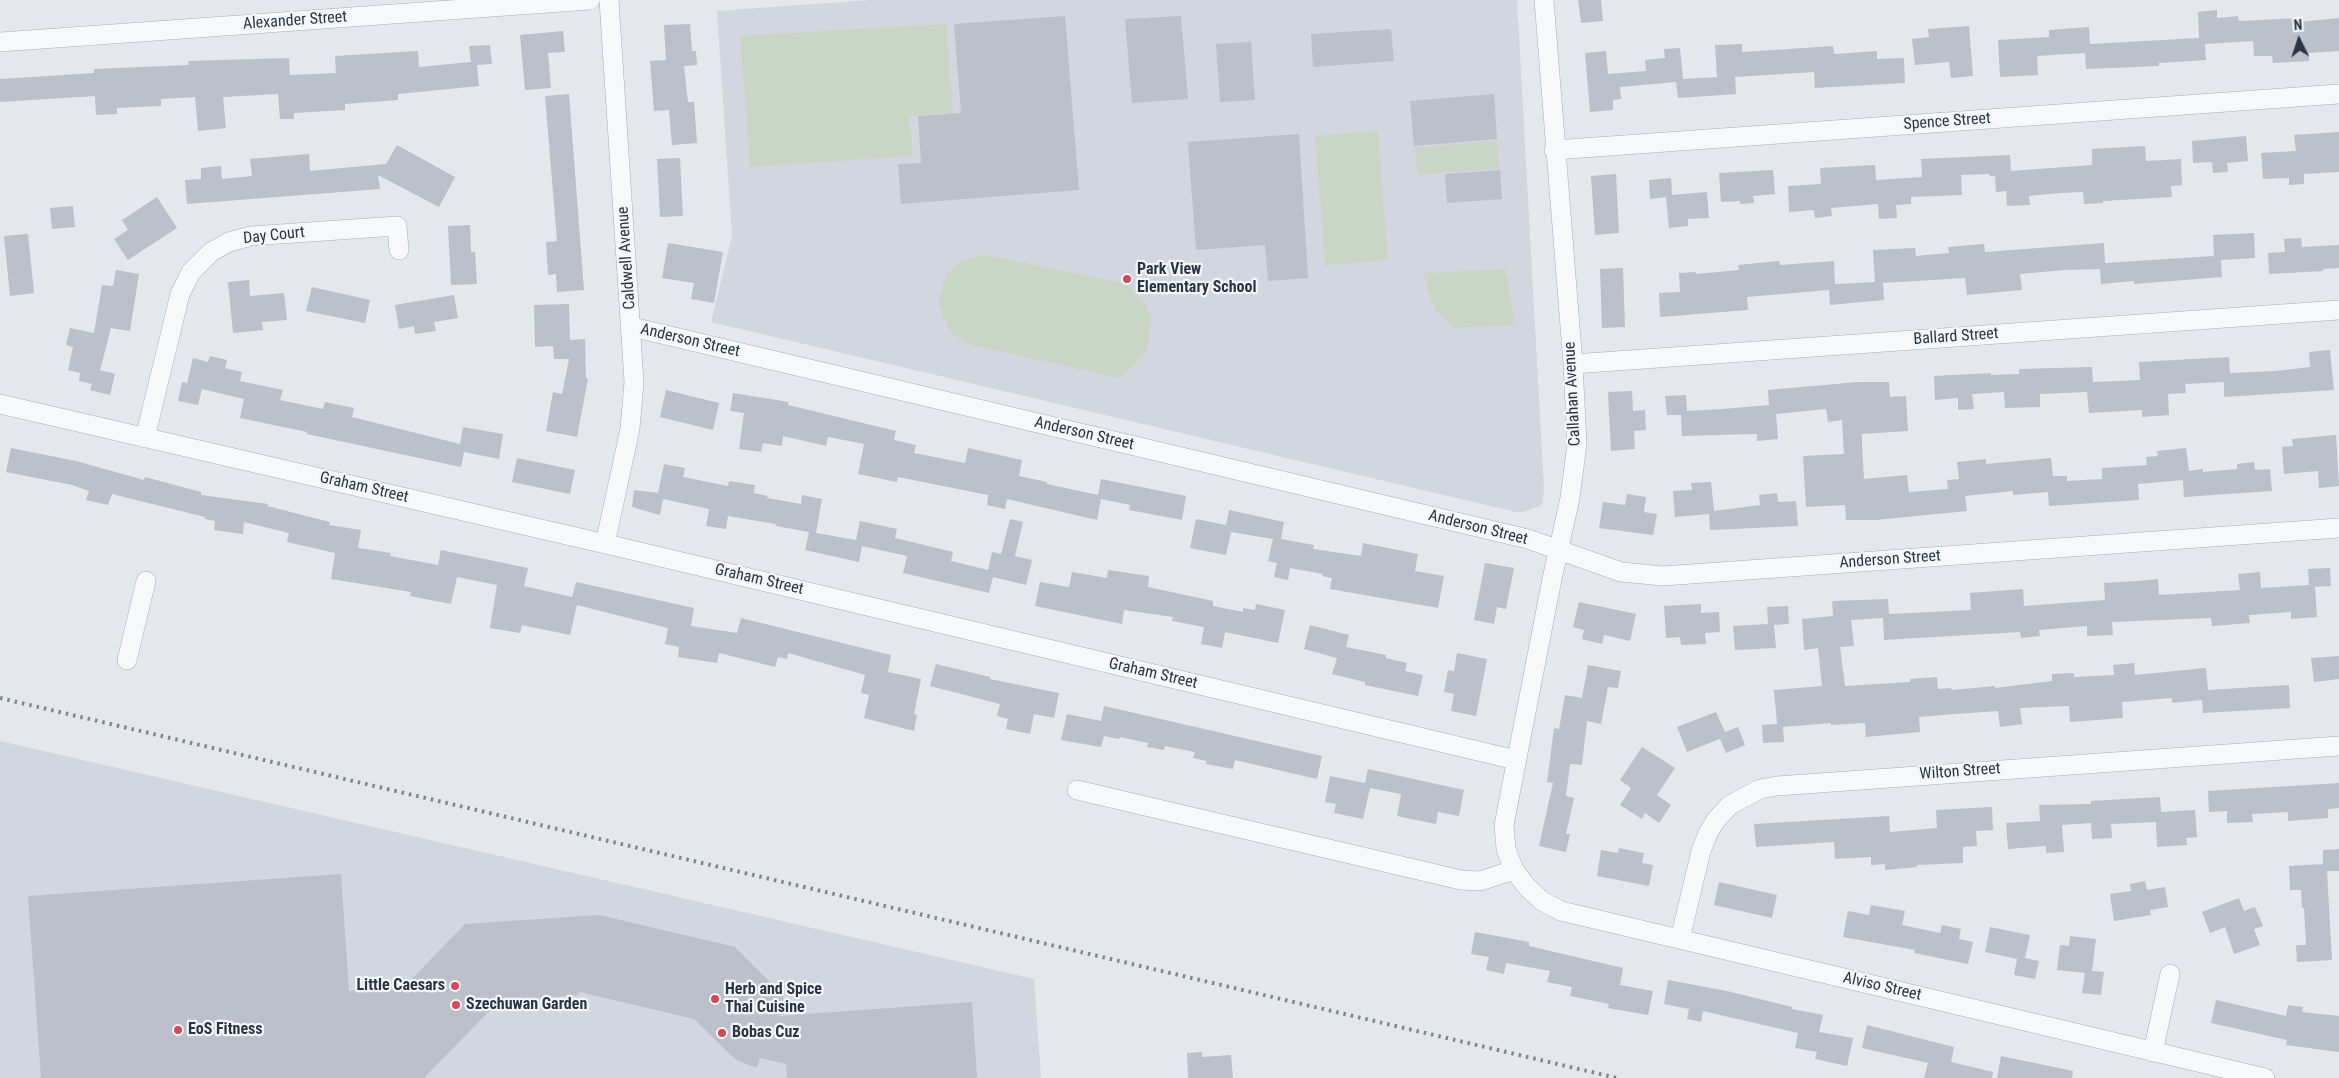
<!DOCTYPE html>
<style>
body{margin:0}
#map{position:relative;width:2339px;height:1078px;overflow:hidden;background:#e4e7ec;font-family:"Roboto Condensed",sans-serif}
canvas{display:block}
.north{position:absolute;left:2274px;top:15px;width:50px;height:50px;-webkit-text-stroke:4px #f4f6f9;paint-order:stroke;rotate:356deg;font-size:14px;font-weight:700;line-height:20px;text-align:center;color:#2b3445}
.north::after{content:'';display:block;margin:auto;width:18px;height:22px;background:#2b3445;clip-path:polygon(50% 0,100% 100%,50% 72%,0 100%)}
</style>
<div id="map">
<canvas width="2339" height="1078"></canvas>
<div class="north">N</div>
</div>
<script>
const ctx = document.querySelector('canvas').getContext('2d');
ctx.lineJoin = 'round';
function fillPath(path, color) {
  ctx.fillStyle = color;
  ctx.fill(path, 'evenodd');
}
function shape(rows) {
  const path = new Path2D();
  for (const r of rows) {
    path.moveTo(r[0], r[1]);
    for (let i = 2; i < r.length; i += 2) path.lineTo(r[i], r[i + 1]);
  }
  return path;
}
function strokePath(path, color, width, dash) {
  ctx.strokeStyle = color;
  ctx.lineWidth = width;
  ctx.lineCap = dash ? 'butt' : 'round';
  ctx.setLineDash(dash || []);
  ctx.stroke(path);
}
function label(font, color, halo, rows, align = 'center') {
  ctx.font = font + ' "Roboto Condensed",sans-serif';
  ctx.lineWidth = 4.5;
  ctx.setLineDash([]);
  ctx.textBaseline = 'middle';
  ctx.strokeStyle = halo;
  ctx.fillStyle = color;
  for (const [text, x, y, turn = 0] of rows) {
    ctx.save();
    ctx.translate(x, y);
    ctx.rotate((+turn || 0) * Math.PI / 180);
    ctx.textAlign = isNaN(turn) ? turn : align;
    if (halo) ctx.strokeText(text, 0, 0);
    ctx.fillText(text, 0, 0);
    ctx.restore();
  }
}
fillPath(shape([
 [871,0,1517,0,1544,489,1542,505,1520,513,711,322,732,236,717,11],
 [0,741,1034,979,1041,1078,0,1078]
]), '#d2d6de');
fillPath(shape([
 [946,24,953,113,909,116,913,156,750,167,740,36],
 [1378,131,1388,260,1325,265,1315,136],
 [1497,141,1499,168,1418,175,1415,148],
 [985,255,1127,284,1146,305,1151,317,1148,345,1141,358,1120,378,972,345,961,340,951,332,942,315,939,302,942,287,947,273,961,261],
 [1506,269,1515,325,1454,328,1435,310,1430,297,1424,273]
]), '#c9d6c5');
fillPath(shape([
 [1578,0,1601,0,1603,21,1581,23],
 [2217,10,2217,18,2238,16,2239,21,2299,18,2299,22,2339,18,2339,51,2309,53,2309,61,2273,63,2272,56,2254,56,2253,41,2205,44,2206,60,2159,63,2159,66,2086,69,2085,53,2037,56,2038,75,2000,77,1998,40,2049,37,2049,30,2089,27,2090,44,2199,38,2198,12],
 [1065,16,1079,190,901,204,898,164,921,163,918,116,961,113,954,24],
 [1181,16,1188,99,1132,103,1125,19],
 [690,24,692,51,696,51,697,65,684,66,688,102,694,102,697,143,672,145,669,110,654,111,650,61,666,60,664,25],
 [1969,26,1973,76,1951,78,1949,62,1915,65,1912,39,1929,37,1928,29],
 [1391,29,1394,61,1313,67,1311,34],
 [563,31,565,52,548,53,551,88,525,90,520,35],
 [1251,42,1255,100,1220,102,1216,44],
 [1742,44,1742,52,1833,46,1834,54,1877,51,1877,59,1904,58,1905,83,1815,88,1814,72,1735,77,1736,94,1678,98,1676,82,1620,87,1621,99,1613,100,1613,110,1590,112,1585,53,1606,51,1608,74,1646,71,1645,60,1665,58,1664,49,1680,48,1683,79,1717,77,1715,45],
 [490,45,492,64,477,65,479,86,398,94,398,100,345,104,345,110,294,113,294,119,280,119,278,94,223,97,226,128,198,131,195,97,161,99,161,106,117,108,117,114,96,115,95,96,0,102,0,79,94,73,94,69,189,65,188,61,289,58,290,75,336,73,335,56,418,51,419,67,471,62,469,46],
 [569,94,584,290,557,292,556,274,548,275,546,242,557,241,545,96],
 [1494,94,1497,139,1414,146,1410,101],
 [2339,132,2339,172,2304,174,2304,184,2289,185,2289,178,2263,179,2261,153,2296,151,2294,135],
 [1299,134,1308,278,1268,281,1265,245,1196,250,1188,142],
 [2246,136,2248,161,2227,163,2228,172,2213,173,2212,162,2193,163,2192,141],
 [397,145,455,177,439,207,378,175,380,189,187,204,185,180,201,179,201,168,221,166,222,179,252,176,250,159,309,154,310,171,386,164],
 [2145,146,2146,161,2181,159,2182,185,2171,186,2172,197,2103,201,2103,203,2084,204,2083,192,2060,193,2029,196,2030,205,2007,206,2006,191,1996,192,1995,176,1990,176,1989,174,1961,175,1962,195,1911,197,1911,204,1896,205,1897,218,1879,219,1878,204,1831,208,1832,216,1815,218,1814,210,1789,212,1788,186,1821,184,1820,168,1875,165,1876,180,1922,177,1921,159,2010,155,2011,171,2092,165,2092,149],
 [680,158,683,216,660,217,657,159],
 [1500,170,1502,199,1447,203,1445,174],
 [1773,170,1775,194,1753,196,1754,203,1740,204,1740,201,1721,202,1719,173],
 [1616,174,1619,233,1595,235,1591,176],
 [1671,178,1672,195,1707,192,1709,218,1688,219,1688,226,1669,228,1666,197,1650,199,1649,180],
 [157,197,177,228,128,260,114,239,128,230,122,220],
 [73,206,75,227,52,229,50,208],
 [470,225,471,252,475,252,477,284,451,285,448,226],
 [2254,233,2255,258,2221,260,2222,277,2134,284,2134,281,2101,284,2100,269,2065,270,2020,274,2022,290,1967,295,1965,278,1883,283,1884,300,1830,305,1829,290,1747,297,1748,310,1660,317,1659,293,1680,292,1679,273,1696,272,1696,274,1739,270,1738,265,1779,261,1780,265,1834,261,1835,284,1858,283,1875,282,1873,250,1915,248,1916,256,1949,253,1948,247,1984,244,1985,252,2104,243,2105,263,2214,256,2213,235],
 [28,234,34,293,10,296,4,236],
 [2301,238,2302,247,2339,245,2339,268,2323,269,2323,271,2269,274,2268,253,2285,252,2284,239],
 [668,243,723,252,714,303,691,299,694,283,662,278],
 [1623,268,1625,327,1602,328,1600,269],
 [116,270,139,274,130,331,111,328,100,370,115,374,110,395,90,390,92,384,79,381,80,373,68,370,73,347,66,345,70,328,94,333,102,285,113,286],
 [249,280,250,296,284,293,287,320,262,322,263,330,233,333,228,282],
 [312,287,370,300,365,323,306,311],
 [454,295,458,318,434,322,436,331,415,334,414,326,399,329,395,305],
 [569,304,570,340,585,339,586,378,588,379,577,437,546,431,553,392,562,394,569,359,554,359,553,346,535,347,534,305],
 [2330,350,2334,390,2224,397,2224,382,2185,384,2186,393,2168,394,2169,415,2142,417,2142,410,2089,413,2087,392,2040,394,2040,407,2005,408,2004,392,1972,394,1974,409,1958,410,1958,398,1935,400,1934,376,1991,373,1991,375,2019,374,2019,369,2092,367,2093,382,2140,380,2139,362,2229,357,2230,373,2276,371,2310,367,2309,352],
 [210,356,227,360,225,368,242,372,240,381,283,390,280,400,323,409,325,402,354,408,352,417,460,444,463,427,503,434,499,459,464,452,461,467,307,434,307,432,240,418,244,399,202,389,198,405,178,401,182,382,187,383,193,358,208,362],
 [1858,382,1889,382,1890,397,1906,396,1908,431,1862,434,1862,446,1864,479,1907,475,1909,492,1948,489,1947,480,1959,479,1957,462,1986,459,1986,464,2051,458,2053,476,2067,476,2067,481,2102,479,2102,468,2147,465,2146,457,2158,456,2157,451,2186,448,2189,471,2203,469,2203,472,2237,469,2237,464,2254,462,2255,470,2270,469,2272,491,2184,497,2183,480,2138,484,2139,500,2049,506,2048,492,2013,495,2013,491,1965,496,1967,511,1876,520,1846,520,1845,505,1806,507,1803,456,1844,454,1842,420,1828,422,1826,409,1776,414,1778,439,1757,441,1757,434,1682,436,1681,415,1667,415,1665,396,1686,395,1687,411,1722,409,1769,405,1768,390],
 [666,390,719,403,713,430,660,417],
 [1632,391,1633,411,1645,410,1646,430,1634,431,1635,449,1611,451,1608,392],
 [733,393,789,402,788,405,896,431,894,440,916,445,914,453,965,463,968,448,1022,460,1019,476,1047,482,1047,484,1098,495,1101,479,1186,496,1182,520,1129,510,1130,505,1101,499,1097,520,1007,499,1005,509,987,505,988,495,898,477,897,482,858,474,864,444,828,437,826,446,783,436,782,446,763,443,761,452,739,449,744,413,730,411],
 [2336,435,2339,486,2319,488,2318,471,2284,474,2282,447,2293,446,2292,439],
 [11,448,76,461,144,480,145,477,201,492,201,495,268,504,267,506,330,522,329,525,361,530,358,548,391,553,390,556,438,565,441,550,475,557,528,568,524,586,572,597,576,582,694,608,691,626,737,633,741,618,891,655,888,672,921,679,914,714,917,715,914,731,864,718,869,695,861,693,865,675,788,653,787,659,778,657,775,667,719,653,717,663,678,657,679,647,665,644,668,628,577,605,570,635,522,625,520,633,490,628,497,585,457,577,451,604,410,596,411,592,331,579,335,553,287,542,289,533,244,522,243,534,214,530,215,521,205,519,205,517,112,494,108,505,86,500,89,491,72,485,6,472],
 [517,458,575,470,570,494,512,482],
 [664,464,685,468,683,477,728,486,729,481,755,485,754,493,768,496,767,498,801,504,802,495,822,499,816,533,856,540,860,521,897,529,895,538,953,552,951,561,988,570,992,552,1001,554,1010,519,1023,522,1015,556,1032,560,1026,585,993,577,989,593,903,573,907,556,862,546,859,562,805,550,809,532,776,526,776,524,728,516,726,529,706,526,709,509,663,499,660,515,632,507,634,490,658,493],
 [1711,482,1714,511,1760,505,1759,495,1777,493,1778,502,1796,501,1798,526,1710,530,1709,514,1675,517,1673,491,1692,490,1691,483],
 [1627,494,1646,497,1644,512,1657,514,1653,535,1599,528,1603,502,1625,505],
 [1229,510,1284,522,1281,539,1314,545,1313,549,1361,556,1363,543,1418,554,1415,571,1444,576,1438,608,1330,589,1332,578,1322,576,1323,574,1290,568,1288,580,1274,577,1277,563,1268,561,1273,539,1231,532,1226,555,1190,548,1196,519,1226,525],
 [1485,563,1514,568,1506,609,1497,607,1494,624,1474,620],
 [2330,568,2331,586,2315,587,2317,617,2291,619,2291,612,2249,615,2250,623,2212,626,2211,618,2112,622,2113,635,2087,636,2087,626,2039,630,2040,636,2021,638,2020,632,1884,640,1883,618,1851,620,1854,646,1840,647,1845,686,1910,682,1910,679,1937,677,1938,689,1951,688,1952,690,1995,686,1995,688,2052,681,2052,674,2074,673,2074,677,2114,675,2113,665,2134,663,2135,675,2206,668,2208,690,2289,685,2290,708,2203,713,2202,700,2172,703,2172,698,2122,702,2123,718,2070,722,2069,706,2020,708,2022,724,2000,727,1998,711,1955,714,1919,717,1920,732,1866,737,1865,723,1831,725,1831,723,1783,727,1784,742,1763,743,1762,725,1777,724,1774,690,1822,686,1818,648,1804,650,1802,619,1833,616,1832,601,1888,599,1889,614,1971,610,1970,593,2023,589,2024,606,2105,600,2104,583,2137,581,2158,579,2159,595,2240,590,2238,574,2260,572,2261,588,2309,585,2308,569],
 [1108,570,1149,576,1148,587,1213,601,1213,606,1243,612,1243,608,1255,610,1256,604,1285,610,1278,643,1225,632,1222,648,1201,644,1204,627,1172,621,1173,617,1124,610,1122,624,1035,606,1040,582,1069,587,1072,572,1107,578],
 [1579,602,1636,614,1630,641,1604,635,1602,644,1582,639,1584,630,1573,627],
 [1701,604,1701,613,1719,612,1720,632,1705,633,1706,644,1681,645,1680,637,1666,638,1664,606],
 [1788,606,1789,624,1774,625,1776,648,1735,650,1733,626,1768,624,1767,607],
 [1310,625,1349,635,1346,647,1386,655,1386,658,1407,663,1405,671,1423,675,1418,696,1365,685,1365,682,1332,674,1337,658,1304,649],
 [1457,653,1487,659,1476,716,1451,711,1454,694,1444,692,1448,670,1454,671],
 [2339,656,2339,679,2314,682,2311,658],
 [936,664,990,677,990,679,1059,693,1054,718,1034,714,1030,734,1006,729,1008,719,997,716,1000,704,930,686],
 [1588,665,1621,671,1618,688,1608,687,1601,724,1587,721,1582,765,1570,764,1566,796,1574,798,1566,834,1570,834,1566,852,1539,846,1553,783,1547,782,1554,728,1559,729,1565,695,1582,698],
 [1104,706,1322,756,1317,779,1235,760,1233,769,1206,764,1207,761,1193,758,1195,752,1165,746,1164,750,1147,747,1148,743,1120,737,1119,739,1104,736,1101,747,1061,740,1067,714,1101,721],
 [1716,712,1725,732,1738,727,1745,745,1726,753,1720,739,1687,752,1677,727],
 [1642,747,1675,768,1657,795,1671,805,1659,823,1645,813,1642,819,1620,805,1631,788,1620,780],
 [1368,769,1464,790,1459,816,1438,812,1436,824,1397,816,1401,794,1370,788,1363,819,1334,813,1336,804,1325,802,1330,776,1365,783],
 [2339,783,2339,808,2328,809,2328,818,2288,821,2288,812,2252,814,2253,822,2227,823,2227,811,2209,812,2208,791],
 [2160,797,2161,812,2195,810,2197,837,2186,838,2187,845,2157,847,2156,822,2111,824,2112,838,2092,839,2091,823,2062,825,2064,852,2046,853,2046,846,2008,849,2006,823,2040,821,2039,805,2091,804,2091,801],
 [1992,807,1993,830,1976,831,1977,846,1963,847,1963,863,1917,865,1917,867,1885,870,1885,864,1871,865,1871,857,1835,859,1834,842,1756,847,1754,824,1889,816,1890,832,1937,828,1936,810],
 [1619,848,1644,853,1642,863,1653,865,1649,886,1597,876,1601,850,1618,853],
 [2339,849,2339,871,2327,871,2332,960,2297,962,2296,945,2306,945,2304,908,2302,908,2301,890,2290,890,2289,866,2323,864,2323,850],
 [341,874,349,991,404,987,465,924,599,915,735,947,778,990,785,991,779,1016,972,1002,977,1078,787,1078,786,1064,760,1058,757,1068,736,1060,694,1019,580,992,578,995,569,996,500,1000,424,1078,41,1078,28,896],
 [2145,881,2147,890,2165,887,2168,907,2150,910,2151,915,2114,921,2110,894,2131,891,2130,884],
 [1719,882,1777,895,1772,918,1714,905],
 [2239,898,2244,911,2255,907,2263,926,2254,929,2260,945,2234,954,2225,927,2210,933,2202,912],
 [1871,905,1905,911,1902,925,1940,933,1942,925,1961,929,1959,939,1973,942,1968,964,1914,953,1915,950,1843,937,1848,911,1869,915],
 [1990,927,2030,935,2025,958,2039,961,2035,979,2014,975,2017,959,1985,952],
 [1475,932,1529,942,1529,946,1623,968,1620,985,1653,991,1648,1015,1608,1008,1609,1004,1570,996,1572,987,1547,982,1550,971,1506,963,1504,974,1486,970,1489,957,1471,954],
 [2070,936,2096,939,2092,971,2104,972,2101,995,2082,993,2085,973,2057,970,2060,945,2069,946],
 [1668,980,1727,991,1792,1007,1792,1009,1823,1015,1819,1032,1853,1038,1847,1066,1815,1059,1817,1052,1795,1048,1798,1033,1703,1011,1701,1022,1687,1019,1689,1009,1664,1004],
 [2216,1000,2286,1016,2288,1005,2303,1007,2302,1012,2339,1016,2339,1052,2286,1045,2287,1040,2211,1023],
 [1867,1025,1954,1047,1951,1062,1993,1072,1992,1078,1924,1078,1928,1063,1862,1048],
 [1202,1052,1202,1057,1231,1055,1233,1078,1188,1078,1187,1053],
 [2001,1056,2073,1071,2072,1078,1997,1078]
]), '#bbc0ca');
const street = shape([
 [1544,0,1573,364,1577,444,1570,498,1552,579,1504,825,1506,849,1514,870,1527,887,1542,901,1561,911,2265,1078],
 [0,42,590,0],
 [1554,150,2339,94],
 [632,327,1528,539,1621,572,1663,576,2339,528],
 [1573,364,2339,310],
 [0,404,623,548,1516,760],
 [145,438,180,294,191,272,211,252,229,242,251,236,397,226,399,250],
 [605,544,630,429,634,382,609,0],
 [127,660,146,581],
 [1077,790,1461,880,1480,881,1514,870],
 [1680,939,1701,851,1708,833,1716,820,1730,805,1760,789,1777,786,2339,746],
 [2153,1052,2170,974]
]);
strokePath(street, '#a9aeb7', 20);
strokePath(street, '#f7f8fa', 19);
strokePath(shape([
 [0,698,1617,1078]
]), '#7d8696', 4, [2.5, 5]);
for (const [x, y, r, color] of [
 [1127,279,5,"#d1495b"],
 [455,986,5,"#d1495b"],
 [715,999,5,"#d1495b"],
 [456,1005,5,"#d1495b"],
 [178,1030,5,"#d1495b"],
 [722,1033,5,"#d1495b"]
]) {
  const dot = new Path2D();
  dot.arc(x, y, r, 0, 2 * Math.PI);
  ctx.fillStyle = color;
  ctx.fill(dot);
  strokePath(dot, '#f4f6f9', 2);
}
label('16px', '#2b3445', '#f4f6f9', [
 ["Alexander Street",295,21,-4],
 ["Spence Street",1947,122,-4],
 ["Day Court",274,236,-6],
 ["Caldwell Avenue",627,258,-94],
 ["Ballard Street",1956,337,-4],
 ["Anderson Street",690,341,13],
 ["Callahan Avenue",1573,394,-93],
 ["Anderson Street",1084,434,13],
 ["Graham Street",364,488,13],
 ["Anderson Street",1478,528,14],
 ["Anderson Street",1890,560,-4],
 ["Graham Street",759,580,13],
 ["Graham Street",1153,674,13],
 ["Wilton Street",1960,772,-4],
 ["Alviso Street",1882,987,13]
]);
label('bold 16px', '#2b3445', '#f4f6f9', [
 ["Park View",1137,270],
 ["Elementary School",1137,288],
 ["Little Caesars",445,986,"right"],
 ["Herb and Spice",725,990],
 ["Thai Cuisine",725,1008],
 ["Szechuwan Garden",466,1005],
 ["EoS Fitness",188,1030],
 ["Bobas Cuz",732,1033]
], 'left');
</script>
